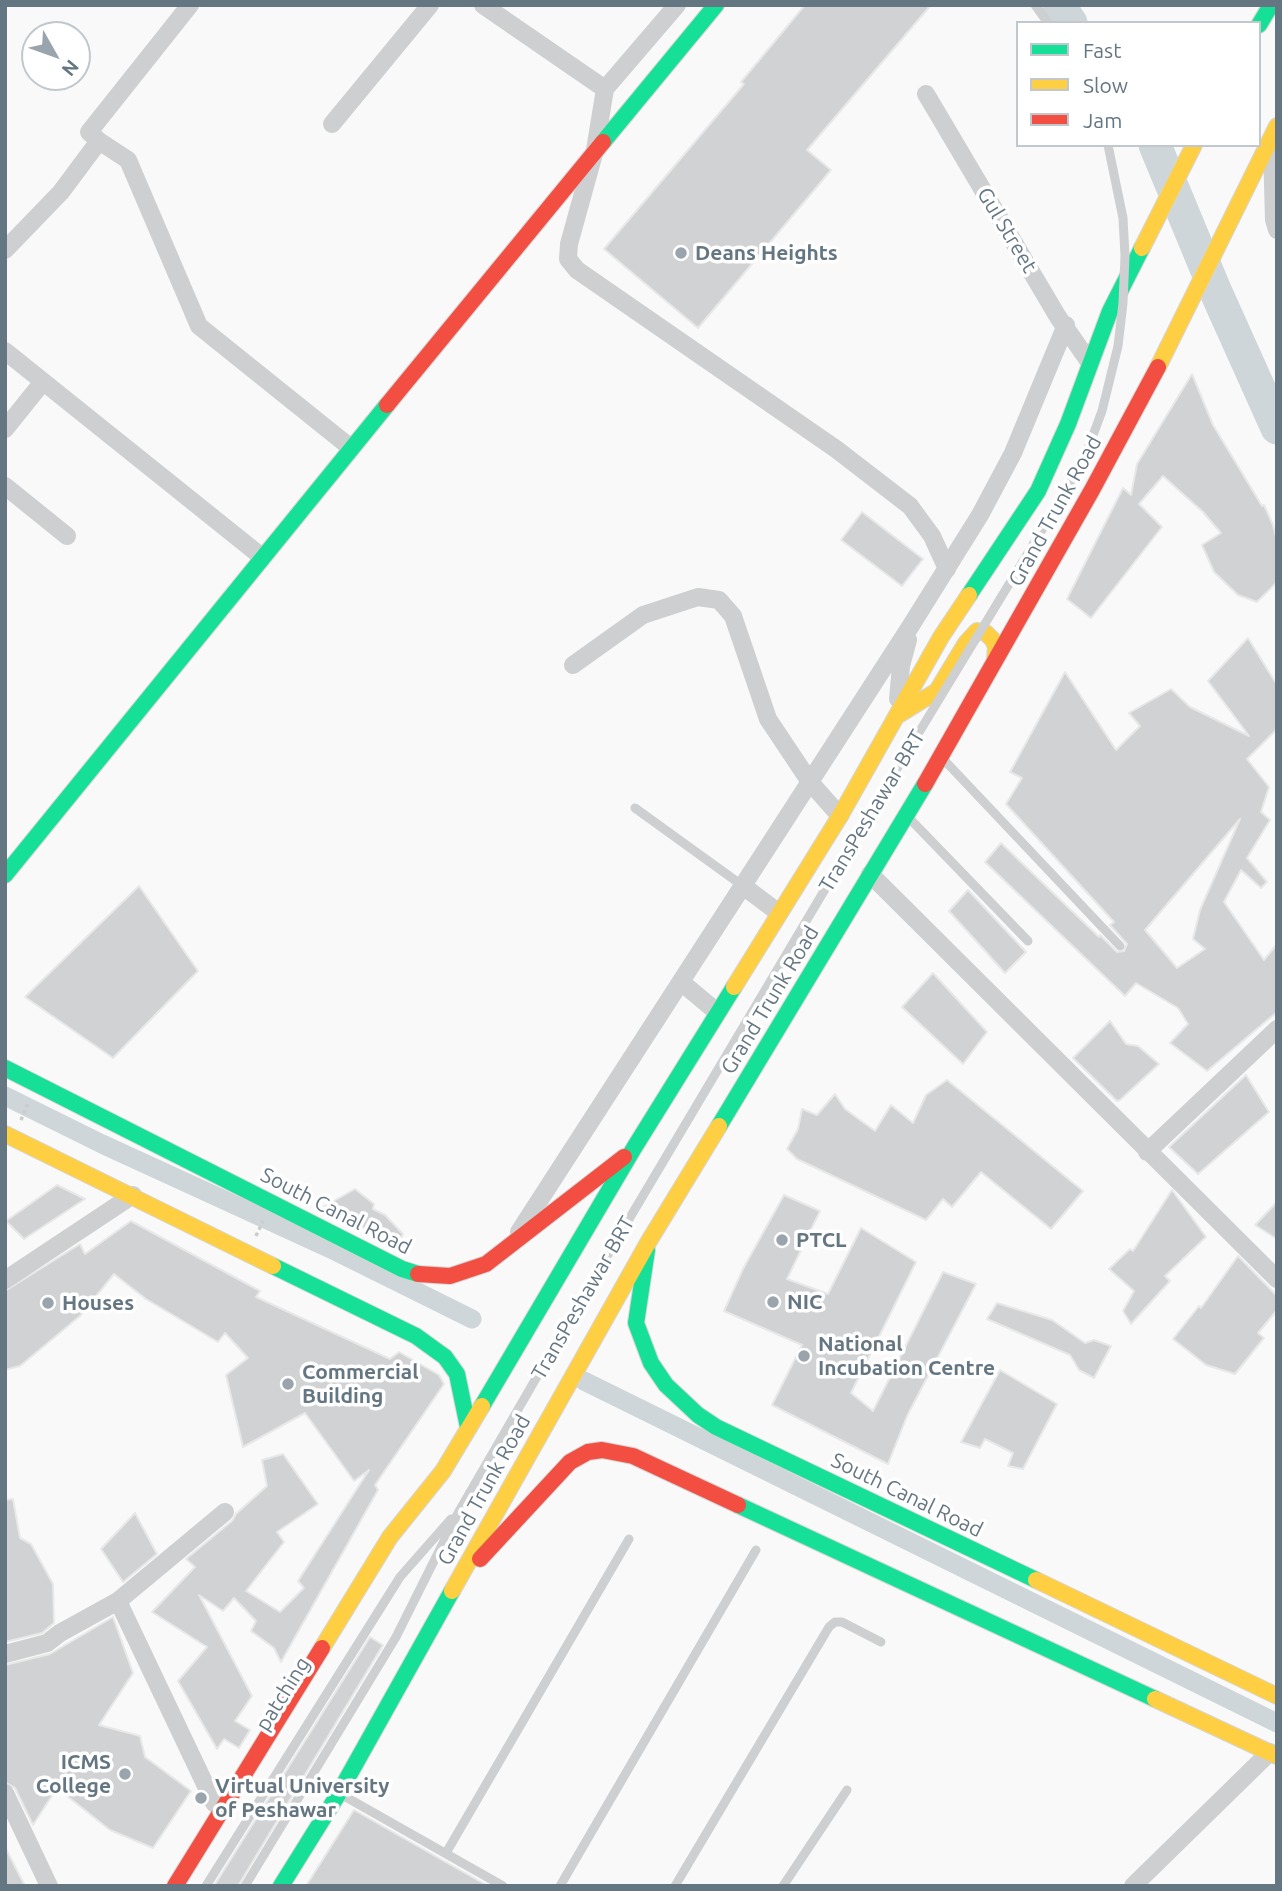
<!DOCTYPE html>
<style>
body{margin:0}
#map{position:relative;width:1282px;height:1891px;overflow:hidden;background:#f9f9f9;font-family:Ubuntu,sans-serif}
canvas{display:block}
.frame{position:absolute;inset:0;border:7px solid #657683;pointer-events:none}
.legend{position:absolute;left:1016px;top:21px;width:245px;height:126px;box-sizing:border-box;background:#fff;border:2px solid #c1c8cd;margin:0;padding:9px 12px;list-style:none;font-size:21px;color:#657683}
.legend li{display:flex;align-items:center;gap:14px;height:35px}
.legend b{width:35px;border:2px solid #c1c8cd}
.north{position:absolute;left:21px;top:21px;width:70px;height:70px;box-sizing:border-box;background:#fff;border:2px solid #c1c8cd;border-radius:50%;rotate:130deg;font-size:19px;font-weight:700;line-height:28px;text-align:center;color:#657683}
.north::after{content:'';display:block;margin:auto;width:24px;height:32px;background:#99a4ac;clip-path:polygon(50% 0,100% 100%,50% 72%,0 100%)}
</style>
<div id="map">
<canvas width="1282" height="1891"></canvas>
<div class="frame"></div>
<ul class="legend">
<li><b style="height:9px;background:#16e098"></b>Fast</li>
<li><b style="height:9px;background:#ffcf43"></b>Slow</li>
<li><b style="height:9px;background:#f24e42"></b>Jam</li>
</ul>
<div class="north">N</div>
</div>
<script>
const ctx = document.querySelector('canvas').getContext('2d');
ctx.lineJoin = 'round';
function shape(rows) {
  const path = new Path2D();
  for (const r of rows) {
    path.moveTo(r[0], r[1]);
    for (let i = 2; i < r.length; i += 2) path.lineTo(r[i], r[i + 1]);
  }
  return path;
}
function strokePath(path, color, width, dash) {
  ctx.strokeStyle = color;
  ctx.lineWidth = width;
  ctx.lineCap = dash ? 'butt' : 'round';
  ctx.setLineDash(dash || []);
  ctx.stroke(path);
}
function fillPath(path, color) {
  ctx.fillStyle = color;
  ctx.fill(path, 'evenodd');
}
function label(font, color, halo, rows, align = 'center') {
  ctx.font = font + ' Ubuntu,sans-serif';
  ctx.lineWidth = 7;
  ctx.setLineDash([]);
  ctx.textBaseline = 'middle';
  ctx.strokeStyle = halo;
  ctx.fillStyle = color;
  for (const [text, x, y, turn = 0] of rows) {
    ctx.save();
    ctx.translate(x, y);
    ctx.rotate((+turn || 0) * Math.PI / 180);
    ctx.textAlign = isNaN(turn) ? turn : align;
    if (halo) ctx.strokeText(text, 0, 0);
    ctx.fillText(text, 0, 0);
    ctx.restore();
  }
}
strokePath(shape([
 [5,1096,102,1144,331,1249,472,1319],
 [584,1381,1277,1723]
]), '#ced6d9', 19);
strokePath(shape([
 [1059,5,1071,23],
 [1155,145,1215,290,1277,428]
]), '#ced6d9', 33);
const building = shape([
 [805,5,931,5,807,150,831,170,698,328,604,249,744,84,741,82,805,5],
 [1192,374,1213,425,1262,506,1264,505,1273,525,1277,541,1277,582,1257,602,1238,595,1214,572,1202,545,1221,533,1203,512,1163,476,1139,504,1162,527,1091,618,1067,599,1123,488,1131,495,1137,464,1192,374],
 [862,512,923,559,902,586,841,540,862,512],
 [1248,638,1277,685,1277,729,1247,759,1269,787,1261,812,1270,820,1247,858,1267,882,1261,888,1241,870,1224,902,1264,960,1277,944,1277,1012,1207,1071,1170,1043,1188,1024,1178,1008,1136,983,1125,996,985,862,1001,843,1099,937,1100,935,1117,952,1124,951,1127,944,1110,925,1114,922,1006,804,1022,778,1010,772,1065,672,1116,750,1140,726,1129,713,1171,689,1190,707,1249,736,1208,681,1248,638],
 [1240,819,1200,910,1193,939,1205,949,1177,968,1145,930,1240,819],
 [139,886,198,971,113,1058,25,997,139,886],
 [968,890,1026,952,1005,973,949,911,968,890],
 [933,973,987,1032,963,1064,902,1007,933,973],
 [1110,1021,1126,1044,1138,1046,1159,1064,1120,1100,1117,1101,1073,1058,1110,1021],
 [1246,1075,1269,1112,1198,1174,1169,1147,1246,1075],
 [947,1080,1083,1191,1051,1229,981,1172,952,1207,943,1199,926,1220,797,1159,787,1149,798,1129,802,1109,817,1115,835,1094,845,1109,875,1131,891,1105,913,1123,926,1095,947,1080],
 [57,1185,85,1199,24,1239,6,1221,57,1185],
 [355,1189,374,1204,373,1209,385,1215,403,1234,397,1246,323,1207,355,1189],
 [1172,1190,1206,1237,1165,1276,1170,1281,1131,1324,1123,1311,1134,1291,1109,1269,1130,1249,1133,1251,1172,1190],
 [784,1195,820,1211,787,1279,828,1294,861,1228,916,1262,851,1393,873,1411,943,1272,976,1284,907,1416,888,1464,772,1405,802,1345,724,1311,743,1269,784,1195],
 [1277,1202,1277,1239,1255,1225,1277,1202],
 [131,1221,260,1291,256,1297,390,1359,399,1352,439,1375,444,1384,375,1485,378,1490,281,1662,274,1648,251,1631,256,1621,234,1598,223,1611,199,1595,252,1696,235,1721,250,1730,239,1748,224,1739,217,1749,178,1681,207,1647,152,1612,195,1567,186,1559,232,1521,236,1514,267,1486,262,1460,283,1454,318,1504,277,1532,284,1542,246,1591,280,1612,304,1588,298,1581,369,1470,354,1481,305,1413,243,1447,226,1375,248,1358,225,1333,218,1342,146,1299,114,1274,80,1316,20,1366,5,1370,5,1291,80,1244,85,1254,131,1221],
 [1238,1256,1277,1296,1277,1310,1258,1333,1264,1338,1235,1374,1206,1365,1173,1339,1199,1306,1201,1308,1238,1256],
 [997,1303,1052,1320,1085,1343,1094,1340,1111,1346,1094,1378,1079,1370,1070,1355,987,1319,997,1303],
 [1000,1370,1057,1404,1023,1469,1008,1466,1013,1453,985,1439,980,1448,961,1442,1000,1370],
 [13,1499,20,1538,31,1544,53,1584,54,1623,42,1633,5,1642,5,1500,13,1499],
 [135,1513,157,1554,123,1582,101,1549,135,1513],
 [113,1617,133,1673,99,1725,140,1736,145,1757,191,1791,153,1848,110,1830,57,1788,33,1825,15,1788,5,1782,5,1665,50,1654,113,1617],
 [370,1637,383,1645,238,1886,214,1886,370,1637],
 [354,1810,488,1886,306,1886,354,1810],
 [5,1847,25,1886,5,1886,5,1847]
]);
fillPath(building, '#d0d2d3');
strokePath(building, '#e8e8e8', 2);
const fast = shape([
 [1259,25,1271,5],
 [603,142,716,5],
 [969,595,1038,491,1068,424,1110,311,1142,248],
 [5,875,387,405],
 [5,1068,402,1269,418,1274],
 [719,1126,925,784],
 [647,1250,636,1323,651,1363,666,1385,698,1415,716,1427,1036,1580],
 [273,1266,416,1336,445,1357,457,1374,468,1427],
 [482,1406,634,1148,734,987],
 [738,1505,1155,1699],
 [281,1886,339,1793,452,1591]
]);
const slow = shape([
 [1142,248,1194,145],
 [1158,367,1277,126],
 [900,714,937,691,966,643,977,631,986,633,993,640,996,647,995,659],
 [734,987,840,816,941,637,969,595],
 [5,1134,273,1266],
 [1036,1580,1277,1696],
 [452,1591,649,1241,719,1126],
 [322,1648,390,1537,443,1471,482,1406],
 [1155,1699,1277,1756]
]);
const jam = shape([
 [387,405,603,142],
 [925,784,1092,490,1158,367],
 [418,1274,450,1276,486,1264,624,1157],
 [480,1559,570,1462,588,1452,602,1450,633,1456,738,1505],
 [175,1886,322,1648]
]);
strokePath(fast, '#d5d6d7', 18);
strokePath(slow, '#d5d6d7', 18);
strokePath(jam, '#d5d6d7', 18);
strokePath(shape([
 [21,1120,29,1101],
 [256,1236,263,1221]
]), '#cbcccd', 3.5, [3.5, 3.5]);
strokePath(shape([
 [1035,5,1048,23],
 [946,762,1120,946],
 [635,808,743,886],
 [910,819,1028,941],
 [344,1796,503,1886],
 [446,1853,629,1539],
 [206,1886,400,1577,451,1519],
 [245,1886,396,1637,458,1513,597,1273,884,790],
 [560,1886,756,1550],
 [675,1886,829,1627,835,1622,842,1622,881,1642],
 [783,1886,847,1790]
]), '#cecfd0', 9);
strokePath(shape([
 [483,5,605,89],
 [605,89,595,150,569,244,568,259,577,270,836,449,910,506,932,536,947,569],
 [605,89,677,5],
 [926,94,1058,317,1090,363],
 [332,124,430,5],
 [99,141,128,160,199,326,351,448],
 [1272,148,1274,220,1277,230],
 [5,250,61,192,99,141,89,132,190,5],
 [5,351,262,557],
 [5,429,42,383],
 [5,486,67,536],
 [573,665,643,615,698,597,719,600,733,616,768,719,810,782,840,816],
 [898,699,901,666,908,640],
 [870,874,1277,1279],
 [743,886,779,913],
 [681,982,717,1012],
 [1147,1152,1277,1029],
 [519,1232,910,627,980,515,1013,453,1066,325],
 [5,1280,133,1195],
 [118,1601,214,1803],
 [5,1654,47,1643,60,1633,118,1601,225,1512],
 [5,1793,49,1886],
 [1133,1886,1270,1752]
]), '#cecfd0', 18);
strokePath(fast, '#16e098', 16);
strokePath(slow, '#ffcf43', 16);
strokePath(jam, '#f24e42', 16);
strokePath(shape([
 [884,790,1068,487,1089,446,1102,411,1118,346,1123,303,1125,256,1123,218,1108,145]
]), '#cecfd0', 9);
for (const [x, y, r, color] of [
 [681,253,7,"#99a4ac"],
 [782,1240,7,"#99a4ac"],
 [773,1302,7,"#99a4ac"],
 [48,1303,7,"#99a4ac"],
 [804,1356,7,"#99a4ac"],
 [288,1384,7,"#99a4ac"],
 [125,1774,7,"#99a4ac"],
 [201,1798,7,"#99a4ac"]
]) {
  const dot = new Path2D();
  dot.arc(x, y, r, 0, 2 * Math.PI);
  ctx.fillStyle = color;
  ctx.fill(dot);
  strokePath(dot, '#fff', 2.5);
}
label('21px', '#657683', '#fff', [
 ["Gul Street",1007,230,59],
 ["Grand Trunk Road",1055,511,-61],
 ["TransPeshawar BRT",872,811,-59],
 ["Grand Trunk Road",770,1000,-59],
 ["South Canal Road",336,1211,27],
 ["TransPeshawar BRT",583,1298,-60],
 ["Grand Trunk Road",484,1490,-61],
 ["South Canal Road",907,1495,26],
 ["patching",283,1694,-58]
]);
label('bold 21px', '#657683', '#fff', [
 ["Deans Heights",695,253],
 ["PTCL",796,1240],
 ["NIC",787,1302],
 ["Houses",62,1303],
 ["National",818,1344],
 ["Incubation Centre",818,1368],
 ["Commercial",302,1372],
 ["Building",302,1396],
 ["ICMS",111,1762,"right"],
 ["College",111,1786,"right"],
 ["Virtual University",215,1786],
 ["of Peshawar",215,1810]
], 'left');
</script>
